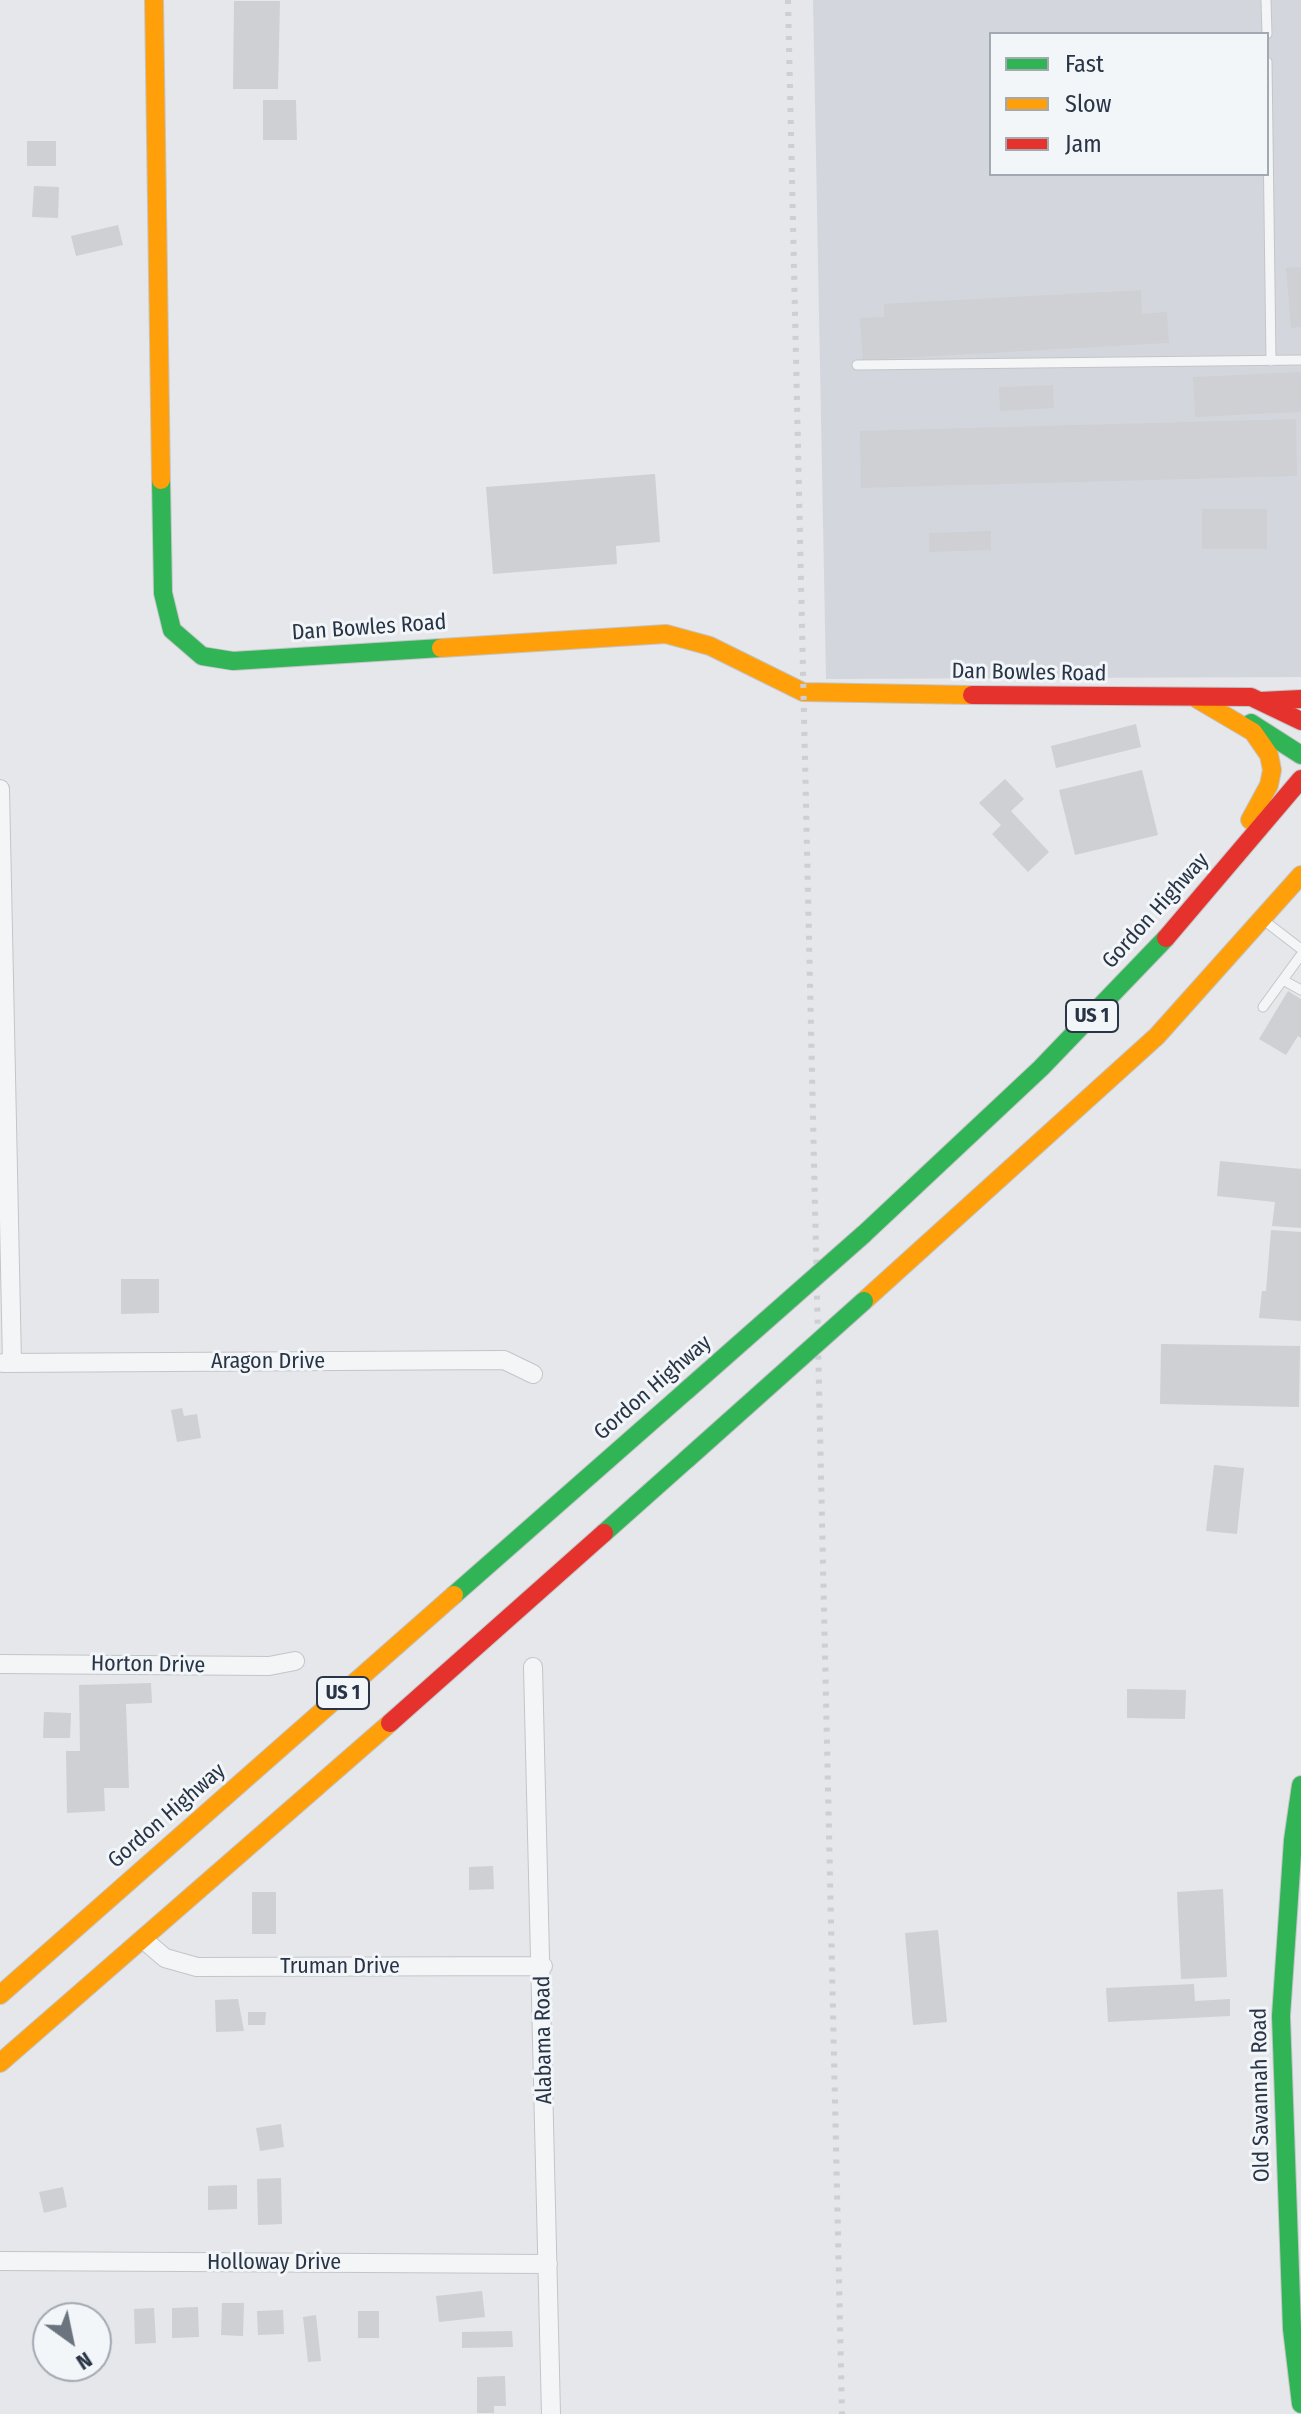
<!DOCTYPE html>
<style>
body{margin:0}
#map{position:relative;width:1301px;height:2414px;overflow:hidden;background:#e5e7ea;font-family:"Fira Sans Condensed",sans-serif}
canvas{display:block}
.legend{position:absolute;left:989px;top:32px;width:280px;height:144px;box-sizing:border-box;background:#f3f6f9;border:2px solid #a2a9b1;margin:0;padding:10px 14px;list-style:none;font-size:24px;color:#293546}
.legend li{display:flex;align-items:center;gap:16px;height:40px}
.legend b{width:40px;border:2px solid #a2a9b1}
.north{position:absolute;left:32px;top:2302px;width:80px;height:80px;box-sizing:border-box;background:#f3f6f9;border:2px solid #a2a9b1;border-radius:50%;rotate:147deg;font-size:22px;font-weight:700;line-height:32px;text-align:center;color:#293546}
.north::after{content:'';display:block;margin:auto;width:28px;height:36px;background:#6b737f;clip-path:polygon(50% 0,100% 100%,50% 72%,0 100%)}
</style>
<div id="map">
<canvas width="1301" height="2414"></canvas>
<ul class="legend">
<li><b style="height:10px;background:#30b455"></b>Fast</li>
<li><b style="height:10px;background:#ff9f0a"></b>Slow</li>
<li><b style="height:10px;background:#e5322d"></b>Jam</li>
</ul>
<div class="north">N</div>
</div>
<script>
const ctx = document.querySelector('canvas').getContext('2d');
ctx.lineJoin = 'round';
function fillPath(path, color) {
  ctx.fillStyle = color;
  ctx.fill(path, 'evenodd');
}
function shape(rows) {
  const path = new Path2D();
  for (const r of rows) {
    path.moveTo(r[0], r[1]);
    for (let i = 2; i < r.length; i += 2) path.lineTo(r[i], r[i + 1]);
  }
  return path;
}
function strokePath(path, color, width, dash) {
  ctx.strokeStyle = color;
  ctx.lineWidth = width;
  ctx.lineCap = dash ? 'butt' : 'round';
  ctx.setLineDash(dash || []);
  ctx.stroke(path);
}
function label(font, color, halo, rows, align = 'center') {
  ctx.font = font + ' "Fira Sans Condensed",sans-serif';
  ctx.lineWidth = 6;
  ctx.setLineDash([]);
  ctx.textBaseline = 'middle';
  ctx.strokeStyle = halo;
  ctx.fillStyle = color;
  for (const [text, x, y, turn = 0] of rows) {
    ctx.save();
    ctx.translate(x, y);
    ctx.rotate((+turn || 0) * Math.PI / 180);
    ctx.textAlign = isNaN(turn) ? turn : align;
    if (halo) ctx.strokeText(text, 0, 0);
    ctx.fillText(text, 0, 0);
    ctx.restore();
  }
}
fillPath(shape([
 [813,0,1301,0,1301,677,826,679],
 [991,34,1267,34,1267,174,991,174]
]), '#d3d7dd');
fillPath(shape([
 [234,1,280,1,278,89,233,89],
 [263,100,296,100,297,140,263,140],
 [27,141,56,141,56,166,27,166],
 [34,186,59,187,58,218,32,217],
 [118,225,123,245,76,256,71,236],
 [1301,267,1301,327,1291,328,1286,268],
 [1141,290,1142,314,1167,312,1169,343,863,360,860,318,884,317,884,304],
 [1301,372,1301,412,1195,417,1193,377],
 [1053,385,1054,408,1000,411,999,387],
 [1296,419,1297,476,861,488,860,431],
 [655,474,660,542,616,546,617,564,493,574,486,487],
 [1202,509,1267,509,1267,549,1202,549],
 [991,531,991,550,929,552,929,533],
 [1136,724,1141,747,1056,768,1051,746],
 [1142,770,1158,835,1075,855,1059,790],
 [1005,779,1024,799,1011,811,1049,852,1028,872,992,834,1001,825,979,803],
 [1288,991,1301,999,1301,1038,1298,1036,1286,1055,1259,1039],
 [1220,1161,1301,1169,1301,1228,1272,1226,1275,1202,1217,1196],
 [1271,1230,1301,1232,1301,1321,1259,1318,1262,1291,1266,1291],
 [121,1279,159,1279,159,1313,121,1314],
 [1161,1344,1300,1346,1299,1407,1160,1404],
 [182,1408,184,1416,197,1414,201,1438,177,1442,171,1410],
 [1214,1465,1244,1468,1237,1534,1206,1531],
 [151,1683,152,1703,126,1704,129,1788,104,1788,105,1811,67,1813,66,1751,80,1751,79,1685],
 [1127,1689,1186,1690,1185,1719,1127,1718],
 [44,1712,71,1713,70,1738,43,1738],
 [493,1866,494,1889,469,1890,469,1867],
 [1223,1889,1227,1977,1181,1979,1177,1892],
 [252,1892,276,1892,276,1934,252,1934],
 [938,1930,947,2022,913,2025,905,1933],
 [1194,1984,1195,2001,1230,1999,1230,2016,1108,2022,1106,1988],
 [238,1999,244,2031,216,2032,215,2000],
 [248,2012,266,2012,265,2025,248,2025],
 [281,2124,284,2147,260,2151,256,2128],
 [281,2178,282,2224,258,2225,257,2179],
 [237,2185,237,2209,208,2210,208,2186],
 [63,2187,67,2207,44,2213,39,2192],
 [482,2291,485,2317,439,2322,436,2296],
 [222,2303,244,2303,243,2336,221,2335],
 [198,2307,199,2337,172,2338,172,2308],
 [154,2308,156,2343,135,2344,134,2309],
 [283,2310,284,2334,258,2335,257,2311],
 [358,2311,379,2311,379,2338,358,2338],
 [316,2315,321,2361,308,2362,303,2317],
 [512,2331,513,2347,462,2348,462,2332],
 [505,2376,506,2406,494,2406,494,2413,477,2413,477,2377]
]), '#ced0d3');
const lane = shape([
 [1266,0,1267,34],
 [1267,62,1271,361],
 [857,365,1301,360],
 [1266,922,1301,949],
 [1283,980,1301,990],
 [1263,1007,1301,955]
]);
const street = shape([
 [0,789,12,1363],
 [3,1363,504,1360,533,1374],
 [0,1664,269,1666,295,1661],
 [533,1667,551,2414],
 [144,1940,165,1958,197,1967,543,1966],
 [0,2261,548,2264]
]);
const fast = shape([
 [161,480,163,593,172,630,202,656,233,661,441,648],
 [1251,723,1301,755],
 [864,1234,1041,1068,1166,938],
 [604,1533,686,1460],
 [454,1595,686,1391],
 [1301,1785,1293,1840,1281,2016,1292,2329,1301,2404]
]);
const slow = shape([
 [154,0,161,480],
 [441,648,666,634,710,646,803,692,972,695],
 [1197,699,1253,732,1269,755,1272,770,1269,785,1250,820],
 [864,1301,1157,1036,1301,875],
 [0,1995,454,1595],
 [0,2063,390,1723]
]);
const jam = shape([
 [972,695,1251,697,1301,721],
 [1261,701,1301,699],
 [1166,938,1301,779],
 [390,1723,604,1533]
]);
strokePath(lane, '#c3c5c8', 11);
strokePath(street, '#c3c5c8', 20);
strokePath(fast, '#c3c5c8', 20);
strokePath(slow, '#c3c5c8', 20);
strokePath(jam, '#c3c5c8', 20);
strokePath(lane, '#f4f5f7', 9);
strokePath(street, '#f4f5f7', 18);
strokePath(fast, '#30b455', 18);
strokePath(slow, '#ff9f0a', 18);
strokePath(jam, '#e5322d', 18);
strokePath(shape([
 [788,0,842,2414]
]), '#cdcfd2', 6, [4, 8]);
const fastBridge = shape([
 [686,1391,864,1234],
 [686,1460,864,1301]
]);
strokePath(fastBridge, '#b7babf', 20, []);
strokePath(fastBridge, '#30b455', 18);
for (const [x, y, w] of [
 [1092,1016,52],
 [343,1693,52]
]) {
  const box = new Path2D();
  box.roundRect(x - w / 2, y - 16, w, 32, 6);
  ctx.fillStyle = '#f3f6f9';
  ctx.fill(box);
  strokePath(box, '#293546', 2);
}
label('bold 20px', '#293546', null, [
 ["US 1",1092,1016],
 ["US 1",343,1693]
]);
label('22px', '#293546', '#f3f6f9', [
 ["Dan Bowles Road",369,628,-4],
 ["Dan Bowles Road",1029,673,1],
 ["Gordon Highway",1156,911,-48],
 ["Aragon Drive",268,1362],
 ["Gordon Highway",653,1388,-41],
 ["Horton Drive",148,1665,1],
 ["Gordon Highway",167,1816,-41],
 ["Truman Drive",340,1967],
 ["Alabama Road",544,2040,-91],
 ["Old Savannah Road",1261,2095,-91],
 ["Holloway Drive",274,2263]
]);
</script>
